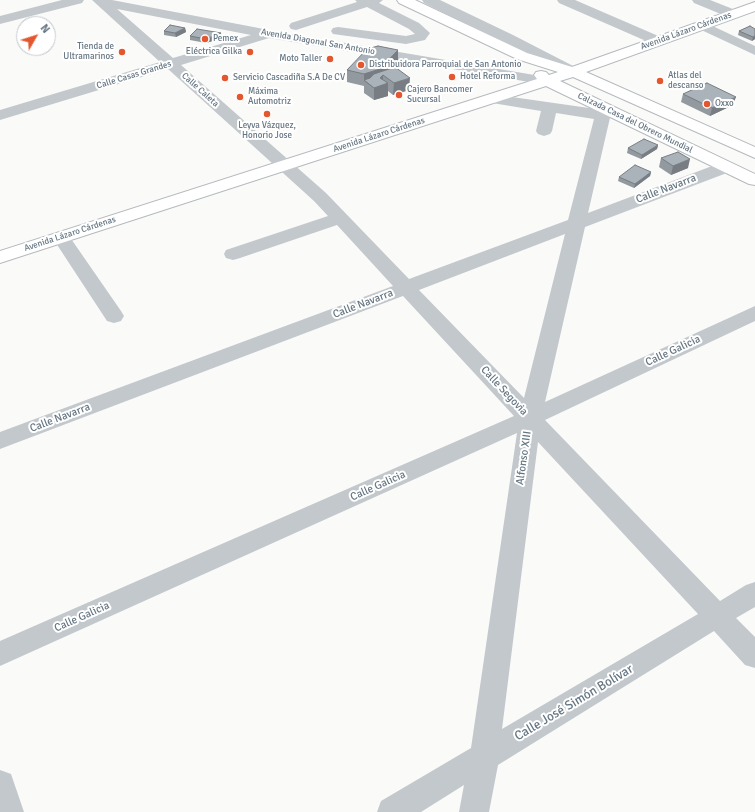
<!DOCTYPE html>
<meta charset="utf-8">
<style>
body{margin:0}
#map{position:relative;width:755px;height:812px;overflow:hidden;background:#fafaf8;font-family:Signika,sans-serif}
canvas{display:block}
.north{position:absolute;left:16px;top:16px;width:40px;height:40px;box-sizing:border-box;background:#fff;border:1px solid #c1c8cd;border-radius:50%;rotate:51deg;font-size:11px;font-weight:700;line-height:16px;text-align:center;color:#657683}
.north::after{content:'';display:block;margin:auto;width:14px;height:18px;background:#e4572e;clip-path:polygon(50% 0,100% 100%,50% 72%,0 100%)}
</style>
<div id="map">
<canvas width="755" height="812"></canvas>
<div class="north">N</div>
</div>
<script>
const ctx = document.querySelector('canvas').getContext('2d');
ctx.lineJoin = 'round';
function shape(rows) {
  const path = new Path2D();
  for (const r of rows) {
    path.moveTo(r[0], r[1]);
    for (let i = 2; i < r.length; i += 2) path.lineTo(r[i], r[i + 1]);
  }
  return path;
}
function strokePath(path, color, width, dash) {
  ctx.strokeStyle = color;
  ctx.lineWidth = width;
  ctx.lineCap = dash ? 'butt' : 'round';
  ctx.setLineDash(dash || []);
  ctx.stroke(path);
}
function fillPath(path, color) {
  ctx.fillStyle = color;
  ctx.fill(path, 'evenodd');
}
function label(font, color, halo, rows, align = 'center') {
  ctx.font = font + ' Signika,sans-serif';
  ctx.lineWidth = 4;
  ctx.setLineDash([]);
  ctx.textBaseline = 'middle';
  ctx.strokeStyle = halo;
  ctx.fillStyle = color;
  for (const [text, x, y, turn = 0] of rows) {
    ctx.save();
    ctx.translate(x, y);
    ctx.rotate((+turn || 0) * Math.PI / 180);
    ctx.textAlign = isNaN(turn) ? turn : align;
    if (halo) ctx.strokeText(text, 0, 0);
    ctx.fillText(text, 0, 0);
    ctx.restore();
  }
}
const major = shape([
 [397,0,415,0,527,53,572,67,755,2,755,11,586,72,755,147,755,158,573,77,560,81,755,174,755,185,749,184,546,86,0,263,0,251,537,79,534,75,536,72,541,71,546,72,549,75,558,72,517,59,399,3,397,0]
]);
strokePath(major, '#b5babe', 2);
fillPath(shape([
 [62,0,84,0,82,3,0,24,0,16,62,0],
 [92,0,112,0,269,30,552,78,554,81,552,84,547,85,269,38,181,65,326,193,409,279,568,220,594,119,556,113,552,131,550,134,544,136,538,134,536,131,541,111,486,102,483,99,486,96,491,94,596,109,599,106,604,104,609,106,612,109,588,213,720,163,726,162,732,163,734,167,732,171,585,227,545,402,755,306,755,321,545,420,720,601,746,585,755,582,755,607,736,618,755,637,755,668,745,665,714,631,498,765,489,812,459,812,464,785,421,812,377,812,381,801,471,748,517,433,0,666,0,641,514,416,403,296,0,449,0,432,393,286,337,225,240,258,233,260,226,258,224,254,226,250,328,216,314,201,168,69,0,120,0,110,160,62,92,0],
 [117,9,251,35,173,58,117,9],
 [565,234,524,398,419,290,565,234],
 [538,442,698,614,502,729,538,442],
 [355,0,383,0,379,3,419,23,430,33,425,40,406,44,333,34,331,31,333,28,338,27,406,36,415,34,409,29,367,7,296,30,291,29,289,26,291,23,357,2,355,0],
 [422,0,440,0,513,35,579,69,581,72,579,75,574,76,569,75,424,3,422,0],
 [557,0,575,0,663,38,665,41,663,44,658,45,653,44,559,3,557,0],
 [692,0,710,0,738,11,740,14,738,17,728,17,694,3,692,0],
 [702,21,755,46,755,55,697,28,695,25,697,22,702,21],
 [61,232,67,233,121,311,124,316,121,321,114,323,107,321,52,237,55,233,61,232],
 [0,770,11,774,24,812,0,812,0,770]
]), '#c3c8cc');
fillPath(major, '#fff');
fillPath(shape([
 [750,26,755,39,752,41,738,35,739,31],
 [185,28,186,32,176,37,164,35,164,31],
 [190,36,222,38,206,43,190,40],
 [398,50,398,62,392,68,409,90,393,95,388,91,388,96,374,100,364,93,364,86,347,82,347,70],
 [683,94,733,105,710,116,681,102],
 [658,145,657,149,641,159,627,153,628,148],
 [661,158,688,168,671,175,659,167],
 [651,172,650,176,634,188,618,181,619,177]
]), '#929a9f');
fillPath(shape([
 [185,28,186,32,176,37,175,33],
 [221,33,222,38,206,43,206,39],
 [755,36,755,39,752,41,753,37],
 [398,50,398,62,384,76,383,75,383,85,388,83,388,96,374,100,374,88,364,81,364,74],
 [410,78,409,90,393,95,394,83],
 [736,97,733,105,710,116,712,108],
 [658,145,657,149,641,159,642,155],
 [690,159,688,168,671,175,673,166],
 [651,172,650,176,634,188,635,184]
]), '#777d82');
const building = shape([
 [170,25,185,28,175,33,164,31,170,25],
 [750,26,755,29,755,36,753,37,739,31,750,26],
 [197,29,221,33,206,39,190,36,197,29],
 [378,46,398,50,380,69,364,74,347,70,367,49,378,46],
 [395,67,410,78,394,83,383,75,380,78,388,83,374,88,364,80,370,78,374,74,395,67],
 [707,83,736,97,712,108,683,94,707,83],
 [644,139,658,145,642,155,628,148,644,139],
 [678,152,690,159,673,166,661,158,678,152],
 [635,165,651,172,635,184,619,177,635,165]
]);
fillPath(building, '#aab3b9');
strokePath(building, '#777d82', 1);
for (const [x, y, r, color] of [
 [205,39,4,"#e4572e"],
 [122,52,4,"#e4572e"],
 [250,52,4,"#e4572e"],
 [330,59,4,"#e4572e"],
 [361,65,4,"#e4572e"],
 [452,77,4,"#e4572e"],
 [225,78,4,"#e4572e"],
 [660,81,4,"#e4572e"],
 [399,95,4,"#e4572e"],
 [240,97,4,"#e4572e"],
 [707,104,4,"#e4572e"],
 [267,114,4,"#e4572e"]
]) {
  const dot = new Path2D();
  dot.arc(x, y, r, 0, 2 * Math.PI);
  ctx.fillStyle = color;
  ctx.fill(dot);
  strokePath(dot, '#fff', 1.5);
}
label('9px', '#657683', '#fff', [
 ["Avenida Lázaro Cárdenas",686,31,-20],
 ["Avenida Diagonal San Antonio",318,42,10],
 ["Calle Casas Grandes",134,75,-17],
 ["Calle Caleta",200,90,42],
 ["Calzada Casa del Obrero Mundial",635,123,26],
 ["Avenida Lázaro Cárdenas",379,135,-18],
 ["Avenida Lázaro Cárdenas",70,234,-18]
]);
label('9px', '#657683', '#fff', [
 ["Pemex",213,39],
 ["Tienda de",114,47,"right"],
 ["Ultramarinos",114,57,"right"],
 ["Eléctrica Gilka",242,52,"right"],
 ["Moto Taller",322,59,"right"],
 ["Distribuidora Parroquial de San Antonio",369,65],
 ["Atlas del",668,76],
 ["descanso",668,86],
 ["Hotel Reforma",460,77],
 ["Servicio Cascadiña S.A De CV",233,78],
 ["Cajero Bancomer",407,90],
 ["Sucursal",407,100],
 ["Máxima",248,92],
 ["Automotriz",248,102],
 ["Oxxo",715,104],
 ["Leyva Vázquez,",267,126,"center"],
 ["Honorio Jose",267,136,"center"]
], 'left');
label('11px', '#657683', '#fff', [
 ["Calle Navarra",666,189,-21],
 ["Calle Navarra",363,304,-21],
 ["Calle Galicia",673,351,-25],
 ["Calle Segovia",504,391,47],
 ["Calle Navarra",60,418,-21],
 ["Alfonso XIII",524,458,-82],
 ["Calle Galicia",378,486,-24],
 ["Calle Galicia",82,617,-24]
]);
label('13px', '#657683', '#fff', [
 ["Calle José Simón Bolívar",574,703,-31]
]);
</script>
